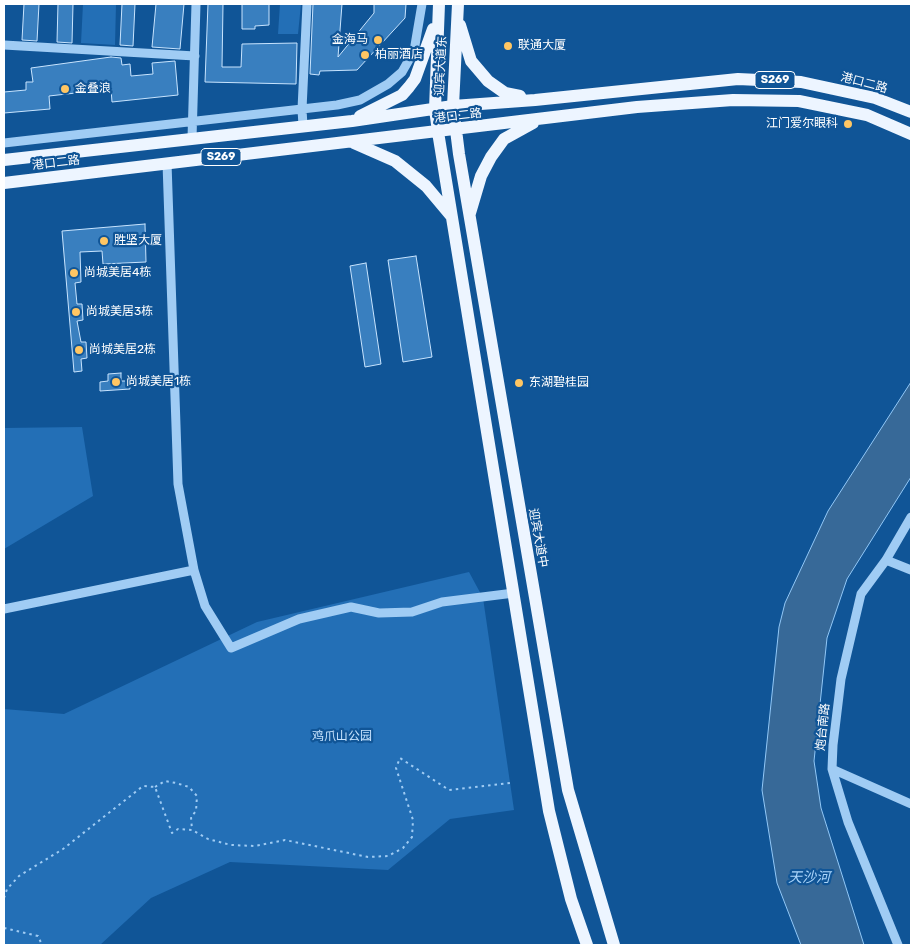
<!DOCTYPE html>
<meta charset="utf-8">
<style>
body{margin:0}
#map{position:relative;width:915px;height:949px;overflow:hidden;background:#105597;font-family:Rubik,sans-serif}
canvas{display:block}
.frame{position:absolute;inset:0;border:5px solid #fff;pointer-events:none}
</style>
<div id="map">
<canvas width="915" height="949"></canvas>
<div class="frame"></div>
</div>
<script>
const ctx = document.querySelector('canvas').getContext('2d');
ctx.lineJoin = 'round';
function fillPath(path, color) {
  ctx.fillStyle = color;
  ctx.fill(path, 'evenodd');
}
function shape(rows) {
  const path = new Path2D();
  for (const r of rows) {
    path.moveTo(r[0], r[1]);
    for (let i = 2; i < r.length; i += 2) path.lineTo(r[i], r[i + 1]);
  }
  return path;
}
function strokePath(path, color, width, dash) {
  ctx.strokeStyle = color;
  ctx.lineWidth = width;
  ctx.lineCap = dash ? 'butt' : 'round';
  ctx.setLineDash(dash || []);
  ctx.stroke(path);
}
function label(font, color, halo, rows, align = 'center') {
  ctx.font = font + ' Rubik,"Noto Sans SC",sans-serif';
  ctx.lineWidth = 4.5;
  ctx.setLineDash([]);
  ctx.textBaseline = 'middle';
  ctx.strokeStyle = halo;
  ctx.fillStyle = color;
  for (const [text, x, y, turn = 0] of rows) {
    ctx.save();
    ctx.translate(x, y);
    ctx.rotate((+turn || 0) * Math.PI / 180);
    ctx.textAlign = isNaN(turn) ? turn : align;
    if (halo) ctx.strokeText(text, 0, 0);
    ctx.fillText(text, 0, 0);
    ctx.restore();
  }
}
fillPath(shape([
 [83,4,116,4,115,45,81,43],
 [280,4,301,4,298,34,278,34],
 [82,427,93,496,4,549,4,428],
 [469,572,483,598,514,810,450,819,388,870,230,862,151,898,100,945,4,945,4,709,64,714,257,622]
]), '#236fb6');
const water = shape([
 [911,382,911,477,847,579,827,638,814,761,821,808,864,945,801,945,777,883,762,790,779,627,785,603,828,511,911,382]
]);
fillPath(water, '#376998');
strokePath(water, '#92c8f7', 1);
const building = shape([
 [24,4,39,4,37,41,22,40,24,4],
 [58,4,73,4,72,43,57,42,58,4],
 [122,4,135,4,133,46,120,45,122,4],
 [156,4,184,4,180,49,152,47,156,4],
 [208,4,223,4,222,67,241,67,242,44,297,43,296,84,205,82,208,4],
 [242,4,269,4,269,25,255,26,255,29,242,29,242,4],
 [313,4,342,4,338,57,374,13,374,4,406,4,405,18,357,70,320,71,319,75,310,74,313,4],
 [111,57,121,58,122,65,130,64,131,76,153,74,152,63,175,61,178,95,112,102,111,89,49,96,50,109,4,113,4,92,26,90,26,82,33,82,31,68,111,57],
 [145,224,146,262,103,264,102,251,80,252,81,282,75,283,77,304,82,304,83,320,77,321,81,342,86,342,87,358,81,359,82,371,74,372,62,231,145,224],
 [416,256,432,357,403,362,388,260,416,256],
 [366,263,381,364,365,367,350,266,366,263],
 [121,373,121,381,129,381,130,389,100,391,100,382,108,381,108,374,121,373]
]);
fillPath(building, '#397fbf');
strokePath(building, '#c8e4fe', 1);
strokePath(shape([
 [155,787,165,781,176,783,189,787,197,796,196,811,191,817,192,830],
 [4,898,7,889,19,876,63,849,143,786,155,787,172,833,178,829,192,830,208,839,231,845,255,846,285,840,368,857,388,856,403,848,412,837,413,820,396,768,400,758,449,790,510,783],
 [4,928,38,936,42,945]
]), '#a0ccf4', 2, [2.5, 4]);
strokePath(shape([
 [4,45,195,56],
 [303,126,302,109,307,4],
 [192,138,196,4],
 [4,143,337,105,360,100,388,84,402,72,414,51,422,4],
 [167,163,178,484,194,570,205,606,231,648,299,619,351,607,379,613,412,612,442,602,514,593],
 [886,560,911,570],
 [4,609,194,570],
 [832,769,911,804],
 [898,945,848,822,832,769,833,745,841,679,861,594,886,560,911,517]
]), '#a0ccf4', 9);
strokePath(shape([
 [439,4,435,109,438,132,549,811,571,899,587,945],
 [458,4,453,106,459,154,568,790,614,945],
 [460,25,471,61,488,81,505,93,520,96],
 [360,116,402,95,409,87,415,79,433,29],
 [354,143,395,161,426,186,452,217],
 [4,160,352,121,453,106,535,100,738,79,801,82,875,98,911,112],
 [4,183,637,107,733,100,799,101,867,115,911,134],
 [470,213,481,176,491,157,504,139,533,123]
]), '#edf5ff', 12);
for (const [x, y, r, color] of [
 [378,40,5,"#ffc663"],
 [508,46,5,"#ffc663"],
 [365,55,5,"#ffc663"],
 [65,89,5,"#ffc663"],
 [848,124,5,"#ffc663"],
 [104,241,5,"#ffc663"],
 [74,273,5,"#ffc663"],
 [76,312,5,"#ffc663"],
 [79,350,5,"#ffc663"],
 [116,382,5,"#ffc663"],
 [519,383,5,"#ffc663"]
]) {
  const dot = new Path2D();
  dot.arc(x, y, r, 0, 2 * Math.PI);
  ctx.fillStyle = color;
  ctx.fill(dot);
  strokePath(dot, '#105597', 2);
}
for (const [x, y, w] of [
 [775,80,40],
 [221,157,40]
]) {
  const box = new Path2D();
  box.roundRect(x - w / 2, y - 8.5, w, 17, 4);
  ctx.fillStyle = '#105597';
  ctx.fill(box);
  strokePath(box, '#fff', 1);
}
label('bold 11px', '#fff', null, [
 ["S269",775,80],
 ["S269",221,157]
]);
label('12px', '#fff', '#105597', [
 ["金海马",368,40,"right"],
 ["联通大厦",518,46],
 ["柏丽酒店",375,55],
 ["金叠浪",75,89],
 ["江门爱尔眼科",838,124,"right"],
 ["胜坚大厦",114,241],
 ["尚城美居4栋",84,273],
 ["尚城美居3栋",86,312],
 ["尚城美居2栋",89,350],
 ["尚城美居1栋",126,382],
 ["东湖碧桂园",529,383]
], 'left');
label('12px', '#fff', '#105597', [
 ["迎宾大道东",441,66,-87],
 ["港口二路",864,83,15],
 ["港口二路",458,116,-7],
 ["港口二路",56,163,-7],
 ["迎宾大道中",538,538,80],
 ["炮台南路",823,727,-84]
]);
label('12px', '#c8e4fe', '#105597', [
 ["鸡爪山公园",342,737]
]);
label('italic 14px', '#acd6fb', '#105597', [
 ["天沙河",809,878]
]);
</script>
